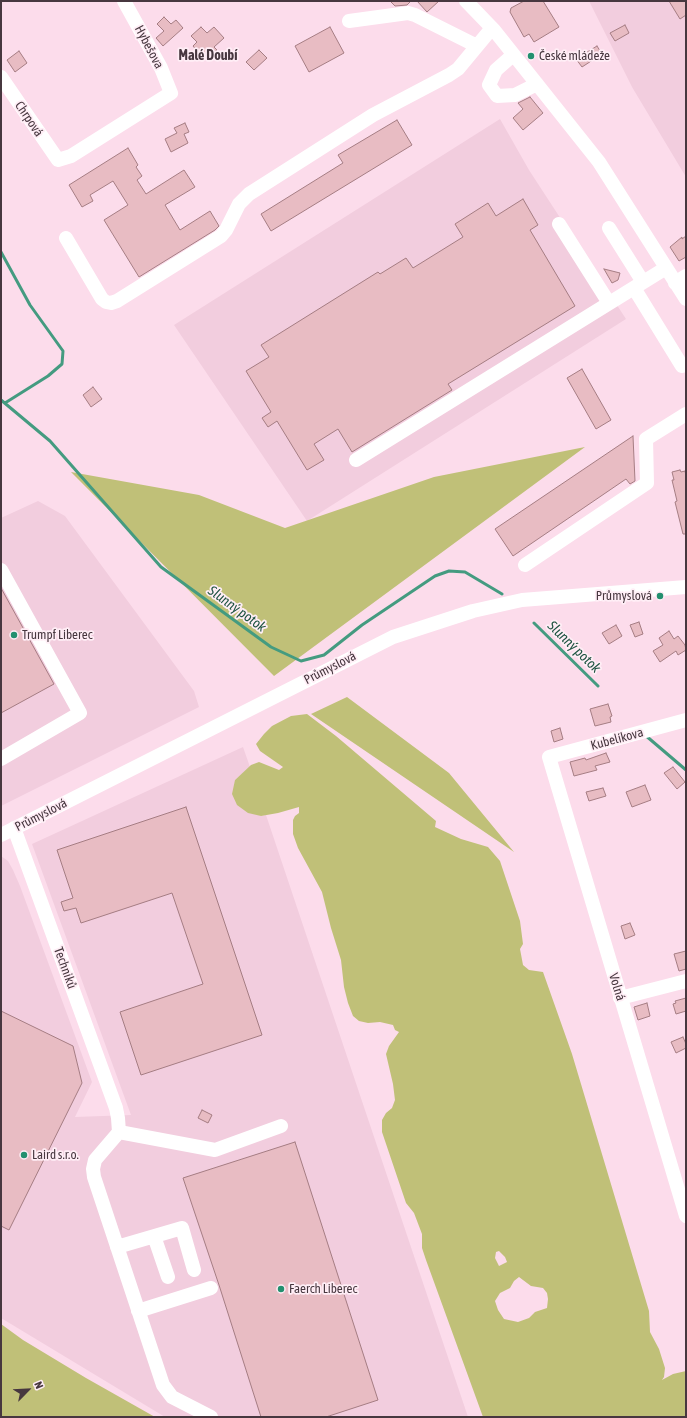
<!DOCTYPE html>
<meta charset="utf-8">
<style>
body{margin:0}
#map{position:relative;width:687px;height:1418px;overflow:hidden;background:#fcdceb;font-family:"Asap Condensed",sans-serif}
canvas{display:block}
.frame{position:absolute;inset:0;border:2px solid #47373f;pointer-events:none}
.north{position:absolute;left:8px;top:1370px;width:40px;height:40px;-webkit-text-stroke:3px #ffeef6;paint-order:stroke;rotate:66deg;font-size:11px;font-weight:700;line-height:16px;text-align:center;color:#47373f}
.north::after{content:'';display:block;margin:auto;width:14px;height:18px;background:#47373f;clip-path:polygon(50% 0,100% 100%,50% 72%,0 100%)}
</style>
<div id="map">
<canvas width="687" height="1418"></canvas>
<div class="frame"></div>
<div class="north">N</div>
</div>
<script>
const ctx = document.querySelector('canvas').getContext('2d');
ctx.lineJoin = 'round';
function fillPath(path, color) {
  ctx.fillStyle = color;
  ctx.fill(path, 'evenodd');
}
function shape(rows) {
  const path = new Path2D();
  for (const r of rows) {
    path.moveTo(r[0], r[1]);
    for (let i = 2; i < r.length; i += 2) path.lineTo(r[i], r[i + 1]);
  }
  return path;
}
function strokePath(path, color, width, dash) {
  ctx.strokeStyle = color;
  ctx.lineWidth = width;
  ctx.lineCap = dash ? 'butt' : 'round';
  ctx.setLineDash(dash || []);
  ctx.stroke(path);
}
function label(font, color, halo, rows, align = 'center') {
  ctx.font = font + ' "Asap Condensed",sans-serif';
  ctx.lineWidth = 3.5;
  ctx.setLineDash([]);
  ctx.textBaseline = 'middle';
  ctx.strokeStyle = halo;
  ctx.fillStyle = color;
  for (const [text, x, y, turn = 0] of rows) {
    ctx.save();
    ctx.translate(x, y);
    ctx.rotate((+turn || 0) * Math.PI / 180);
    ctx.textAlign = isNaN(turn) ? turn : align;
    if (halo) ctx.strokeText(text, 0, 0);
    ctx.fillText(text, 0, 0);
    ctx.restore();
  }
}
fillPath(shape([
 [589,1,686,1,686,177,632,87],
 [500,119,529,170,626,319,307,521,174,325],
 [38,501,65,516,194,691,199,707,1,806,1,518],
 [243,747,250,767,235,780,261,816,266,815,468,1417,165,1417,1,1318,1,856,8,861,13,870,20,886,92,1082,75,1117,131,1115,32,844]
]), '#f2cdde');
fillPath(shape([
 [585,447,274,676,71,472,199,495,285,528,434,477],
 [347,697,449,773,514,852,311,714],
 [307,714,336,736,436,821,435,827,461,839,488,847,500,861,520,921,523,944,520,949,523,965,529,970,543,972,572,1054,649,1311,650,1332,659,1349,665,1368,664,1377,662,1380,673,1374,686,1371,686,1417,483,1417,426,1260,422,1248,422,1234,414,1213,406,1203,382,1132,382,1120,386,1113,392,1108,395,1100,393,1084,386,1054,389,1046,399,1032,395,1030,393,1025,380,1022,368,1023,359,1021,353,1016,348,1003,344,987,341,960,331,928,322,892,298,848,293,834,293,820,295,816,299,813,299,807,278,813,261,816,248,813,237,805,232,794,235,780,251,765,259,762,279,770,283,767,260,751,256,744,264,734,272,726,291,716],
 [499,1251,505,1257,507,1262,499,1266,495,1258,496,1252],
 [519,1277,531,1286,543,1288,547,1293,548,1299,547,1308,535,1312,529,1318,518,1322,504,1319,498,1310,495,1301,500,1293,510,1288,514,1281],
 [1,1324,23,1340,86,1378,155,1417,1,1417]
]), '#c0c078');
strokePath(shape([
 [1,252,30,305,63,351,62,364,48,376,5,403],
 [1,400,50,441,161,567,271,647,301,661,324,655,362,625,435,576,449,571,465,572,502,594],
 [534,623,598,686],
 [645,735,686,770]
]), '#449b80', 3);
const building = shape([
 [390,1,411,1,407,5,395,6,390,1],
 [417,1,439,1,427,12,417,1],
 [524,1,543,1,559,27,534,42,529,34,524,37,510,12,511,8,524,1],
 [669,1,686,1,686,15,680,19,669,1],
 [164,17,171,24,176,20,183,28,163,46,156,38,164,31,157,24,164,17],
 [625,25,629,33,615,41,610,33,625,25],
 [201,27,207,33,214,27,224,38,214,47,217,50,211,55,208,53,203,58,193,46,197,42,191,36,201,27],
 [330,27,344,53,309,72,295,46,330,27],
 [597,46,602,54,582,67,576,59,597,46],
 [259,50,267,58,254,70,246,62,259,50],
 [19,51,27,63,15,72,7,60,19,51],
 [530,97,543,113,523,130,513,118,523,109,518,103,530,97],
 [397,120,412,145,271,231,261,214,343,163,338,155,397,120],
 [185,123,189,132,184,134,188,143,171,152,165,139,177,133,174,128,185,123],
 [128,148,138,165,136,167,142,176,137,180,146,194,184,170,195,187,165,205,180,230,210,211,219,226,215,230,139,277,104,220,128,205,113,181,90,195,93,201,82,207,69,185,128,148],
 [523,199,538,225,530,230,575,306,448,384,452,390,352,452,338,429,314,444,324,460,307,470,277,421,268,427,262,418,271,412,246,371,269,357,261,345,378,272,380,274,406,258,413,268,463,237,455,224,488,203,496,216,523,199],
 [686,236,686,257,679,261,670,247,682,237,682,239,686,236],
 [604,269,620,273,618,280,612,283,604,269],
 [582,369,611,420,596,429,567,378,582,369],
 [93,387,102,399,91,407,83,395,93,387],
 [633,436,635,481,630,484,626,479,513,556,495,529,633,436],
 [680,470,681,472,685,471,686,476,686,534,683,534,675,502,677,501,672,480,674,480,672,472,680,470],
 [1,588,54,684,1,713,1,588],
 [639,622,643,634,635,637,630,625,639,622],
 [616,625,622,636,609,644,602,633,616,625],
 [669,631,674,639,678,636,685,645,686,650,678,655,676,651,660,662,653,651,663,645,659,638,669,631],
 [608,704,612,716,610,717,611,722,595,726,590,709,608,704],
 [560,728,563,739,554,742,551,731,560,728],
 [606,753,610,762,595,766,597,770,574,776,570,762,585,758,586,760,606,753],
 [673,767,685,782,677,789,664,773,673,767],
 [645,785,651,800,632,807,626,792,645,785],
 [603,788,606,796,589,801,586,792,603,788],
 [186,807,262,1035,141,1075,120,1012,203,984,172,893,81,923,76,908,64,911,61,902,73,898,57,850,186,807],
 [630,923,635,935,625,939,621,926,630,923],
 [686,951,686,969,679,971,674,954,686,951],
 [686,998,686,1011,676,1014,673,1004,676,1003,675,1001,686,998],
 [647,1003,650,1016,638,1020,634,1007,647,1003],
 [1,1011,73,1046,82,1083,9,1230,1,1226,1,1011],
 [683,1037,686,1044,686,1048,676,1053,671,1042,683,1037],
 [202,1110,212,1115,208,1123,198,1118,202,1110],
 [295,1142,378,1400,326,1417,261,1417,219,1285,183,1178,295,1142]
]);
fillPath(building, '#e8bcc3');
strokePath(building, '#a57d83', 1);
strokePath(shape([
 [466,1,494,30,599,162,686,299],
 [349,21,408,13,415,15,477,46],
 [513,55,496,70,489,85,497,96,515,95,537,84],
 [1,77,58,160,71,156,171,93,161,68,124,1],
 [559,224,609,303],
 [609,228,643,282],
 [66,238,102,299,106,302,111,303,117,301,221,236,226,230,239,204,249,194,373,115,449,75,458,69,492,28],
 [675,283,686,276],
 [634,288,682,366],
 [356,460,666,268],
 [525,565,647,483,646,439,686,414],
 [1,570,80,713,1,759],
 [686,720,549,757,686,1216],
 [14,828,116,1108,118,1118,119,1132,95,1160,93,1169,94,1177,163,1385,172,1397,211,1417],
 [1,835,393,637,473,611,522,600,686,587],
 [620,998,686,981],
 [119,1132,215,1150,281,1126],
 [154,1236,168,1277],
 [117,1247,182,1228,194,1270],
 [138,1311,211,1288]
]), '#fff', 14);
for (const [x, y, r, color] of [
 [531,56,4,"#23906f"],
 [660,596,4,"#23906f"],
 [14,635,4,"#23906f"],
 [24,1155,4,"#23906f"],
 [281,1289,4,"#23906f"]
]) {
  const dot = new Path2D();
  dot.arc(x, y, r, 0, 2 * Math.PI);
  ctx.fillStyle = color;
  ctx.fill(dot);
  strokePath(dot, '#ffeef6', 1.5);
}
label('13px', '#47373f', '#ffeef6', [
 ["Hybešova",149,47,62],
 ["Chrpová",29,119,56],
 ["Průmyslová",330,668,-27],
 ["Kubelíkova",617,739,-15],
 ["Průmyslová",41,815,-27],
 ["Techniků",65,968,70],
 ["Volná",617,987,73]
]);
label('13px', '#47373f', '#ffeef6', [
 ["České mládeže",539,56],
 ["Průmyslová",652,596,"right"],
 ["Trumpf Liberec",22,635],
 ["Laird s.r.o.",32,1155],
 ["Faerch Liberec",289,1289]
], 'left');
label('bold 14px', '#47373f', '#ffeef6', [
 ["Malé Doubí",208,56]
]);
label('italic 14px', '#1e5341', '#ffeef6', [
 ["Slunný potok",237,609,36],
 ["Slunný potok",574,647,44]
]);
</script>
